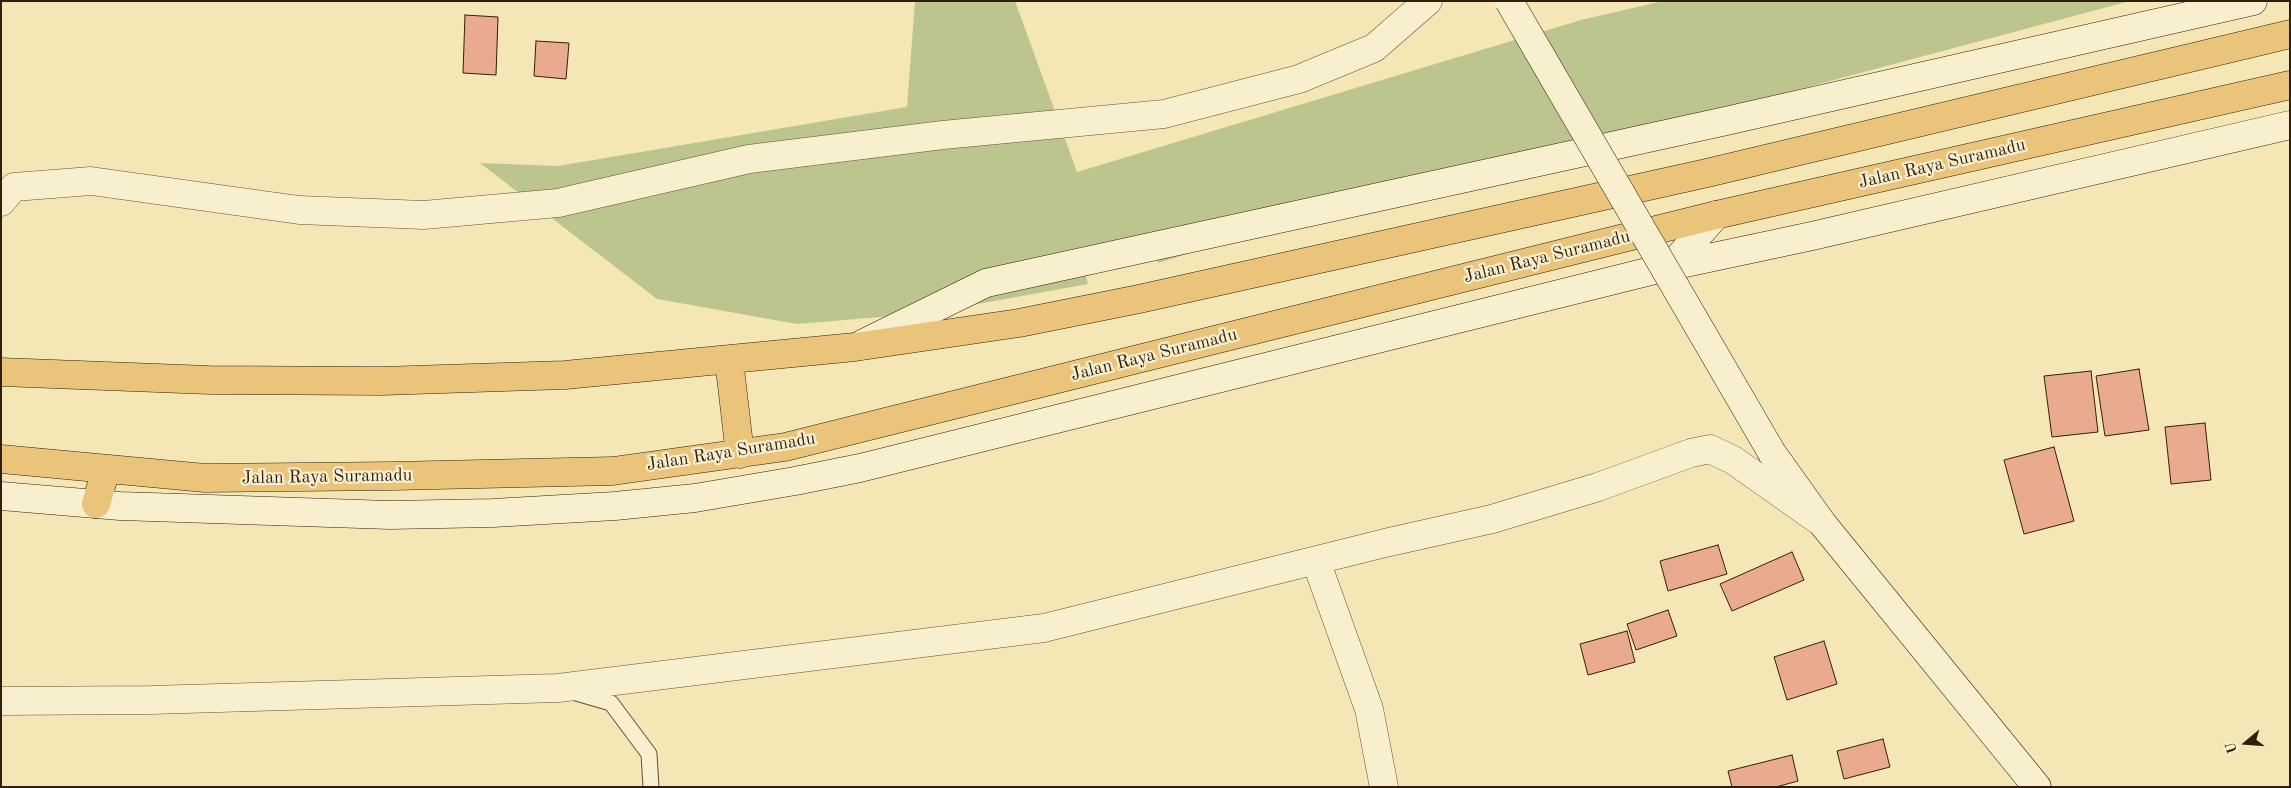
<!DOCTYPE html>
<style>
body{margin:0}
#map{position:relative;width:2291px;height:788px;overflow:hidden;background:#f5e7b5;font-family:"Old Standard TT",serif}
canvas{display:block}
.frame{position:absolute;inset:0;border:2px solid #301f0c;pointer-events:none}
.north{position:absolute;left:2221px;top:718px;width:50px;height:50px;-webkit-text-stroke:4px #f8efcf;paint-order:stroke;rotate:252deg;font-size:14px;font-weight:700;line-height:20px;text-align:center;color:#301f0c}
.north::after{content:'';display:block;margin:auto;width:18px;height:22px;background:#301f0c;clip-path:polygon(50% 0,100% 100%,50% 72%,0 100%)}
</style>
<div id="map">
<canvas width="2291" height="788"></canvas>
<div class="frame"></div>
<div class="north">U</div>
</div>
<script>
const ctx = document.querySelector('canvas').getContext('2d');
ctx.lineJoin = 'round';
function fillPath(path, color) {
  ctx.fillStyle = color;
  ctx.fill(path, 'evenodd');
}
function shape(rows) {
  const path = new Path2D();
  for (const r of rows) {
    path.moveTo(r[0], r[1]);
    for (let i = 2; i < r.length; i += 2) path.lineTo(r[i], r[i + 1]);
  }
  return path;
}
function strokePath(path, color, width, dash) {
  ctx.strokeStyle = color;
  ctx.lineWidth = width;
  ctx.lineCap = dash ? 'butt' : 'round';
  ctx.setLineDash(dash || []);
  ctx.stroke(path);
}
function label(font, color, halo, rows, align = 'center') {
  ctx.font = font + ' "Old Standard TT",serif';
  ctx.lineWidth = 4.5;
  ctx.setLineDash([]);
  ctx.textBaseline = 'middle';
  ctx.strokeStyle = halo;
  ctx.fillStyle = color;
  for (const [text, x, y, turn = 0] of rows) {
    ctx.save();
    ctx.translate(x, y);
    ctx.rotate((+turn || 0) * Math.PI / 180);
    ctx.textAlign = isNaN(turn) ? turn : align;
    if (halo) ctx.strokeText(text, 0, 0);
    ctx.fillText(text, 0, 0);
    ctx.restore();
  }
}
fillPath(shape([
 [915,1,1015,1,1077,172,1581,20,1663,1,2130,1,1212,246,1158,263,1151,235,1080,253,1088,284,928,313,797,324,657,299,480,163,558,166,907,107]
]), '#bcc58d');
const building = shape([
 [465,15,498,17,496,75,463,73,465,15],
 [536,41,569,43,566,79,534,76,536,41],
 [2139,369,2149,430,2105,436,2096,376,2139,369],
 [2091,371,2098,432,2052,437,2044,376,2091,371],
 [2205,423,2211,480,2171,484,2165,427,2205,423],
 [2054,447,2074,521,2024,534,2004,460,2054,447],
 [1718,545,1727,574,1668,591,1660,561,1718,545],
 [1792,552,1804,580,1732,611,1720,584,1792,552],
 [1668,610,1677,636,1636,650,1627,624,1668,610],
 [1627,631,1635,662,1588,675,1580,644,1627,631],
 [1824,641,1837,684,1787,700,1774,657,1824,641],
 [1883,739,1890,767,1844,779,1837,751,1883,739],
 [1792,755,1798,781,1776,787,1732,787,1728,771,1792,755]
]);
fillPath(building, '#e9aa8d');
strokePath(building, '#301f0c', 1);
const lane = shape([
 [573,692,611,703,649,754,651,787]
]);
const street = shape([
 [1,202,14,187,91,181,299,210,424,215,558,203,749,159,943,135,1164,114,1299,79,1374,48,1428,1],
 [1316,561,1369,709,1384,787],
 [1,701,151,700,558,688,1044,628,1385,543,1492,519,1598,487,1691,453,1710,449,1733,460,1818,520]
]);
const secondary = shape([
 [1671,266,1716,215],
 [862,344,986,283,1726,121,2253,1],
 [1772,453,1822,523,2037,787],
 [1,496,120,506,390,515,493,513,615,506,695,498,795,481,860,468,1671,266,1812,236,2290,125]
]);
const highway = shape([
 [729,360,740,454],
 [1,372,209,380,382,381,565,375,855,347,1019,323,1139,299,1707,173,2290,34],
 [1,459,205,478,393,476,613,471,785,447,1716,215,2290,85],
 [96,504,106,469]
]);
strokePath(lane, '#615136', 17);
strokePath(street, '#615136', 29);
strokePath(secondary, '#301f0c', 29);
strokePath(highway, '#301f0c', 29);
strokePath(lane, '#f8efcf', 15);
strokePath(street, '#f8efcf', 28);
strokePath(secondary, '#f8efcf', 28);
strokePath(highway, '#eac47a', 28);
const secondaryBridge = shape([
 [1509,1,1772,453]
]);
strokePath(secondaryBridge, '#301f0c', 29, []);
strokePath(secondaryBridge, '#f8efcf', 28);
label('18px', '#301f0c', '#f8efcf', [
 ["Jalan Raya Suramadu",1942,164,-13],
 ["Jalan Raya Suramadu",1547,257,-14],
 ["Jalan Raya Suramadu",1154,355,-14],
 ["Jalan Raya Suramadu",731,452,-9],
 ["Jalan Raya Suramadu",327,477,-1]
]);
</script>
